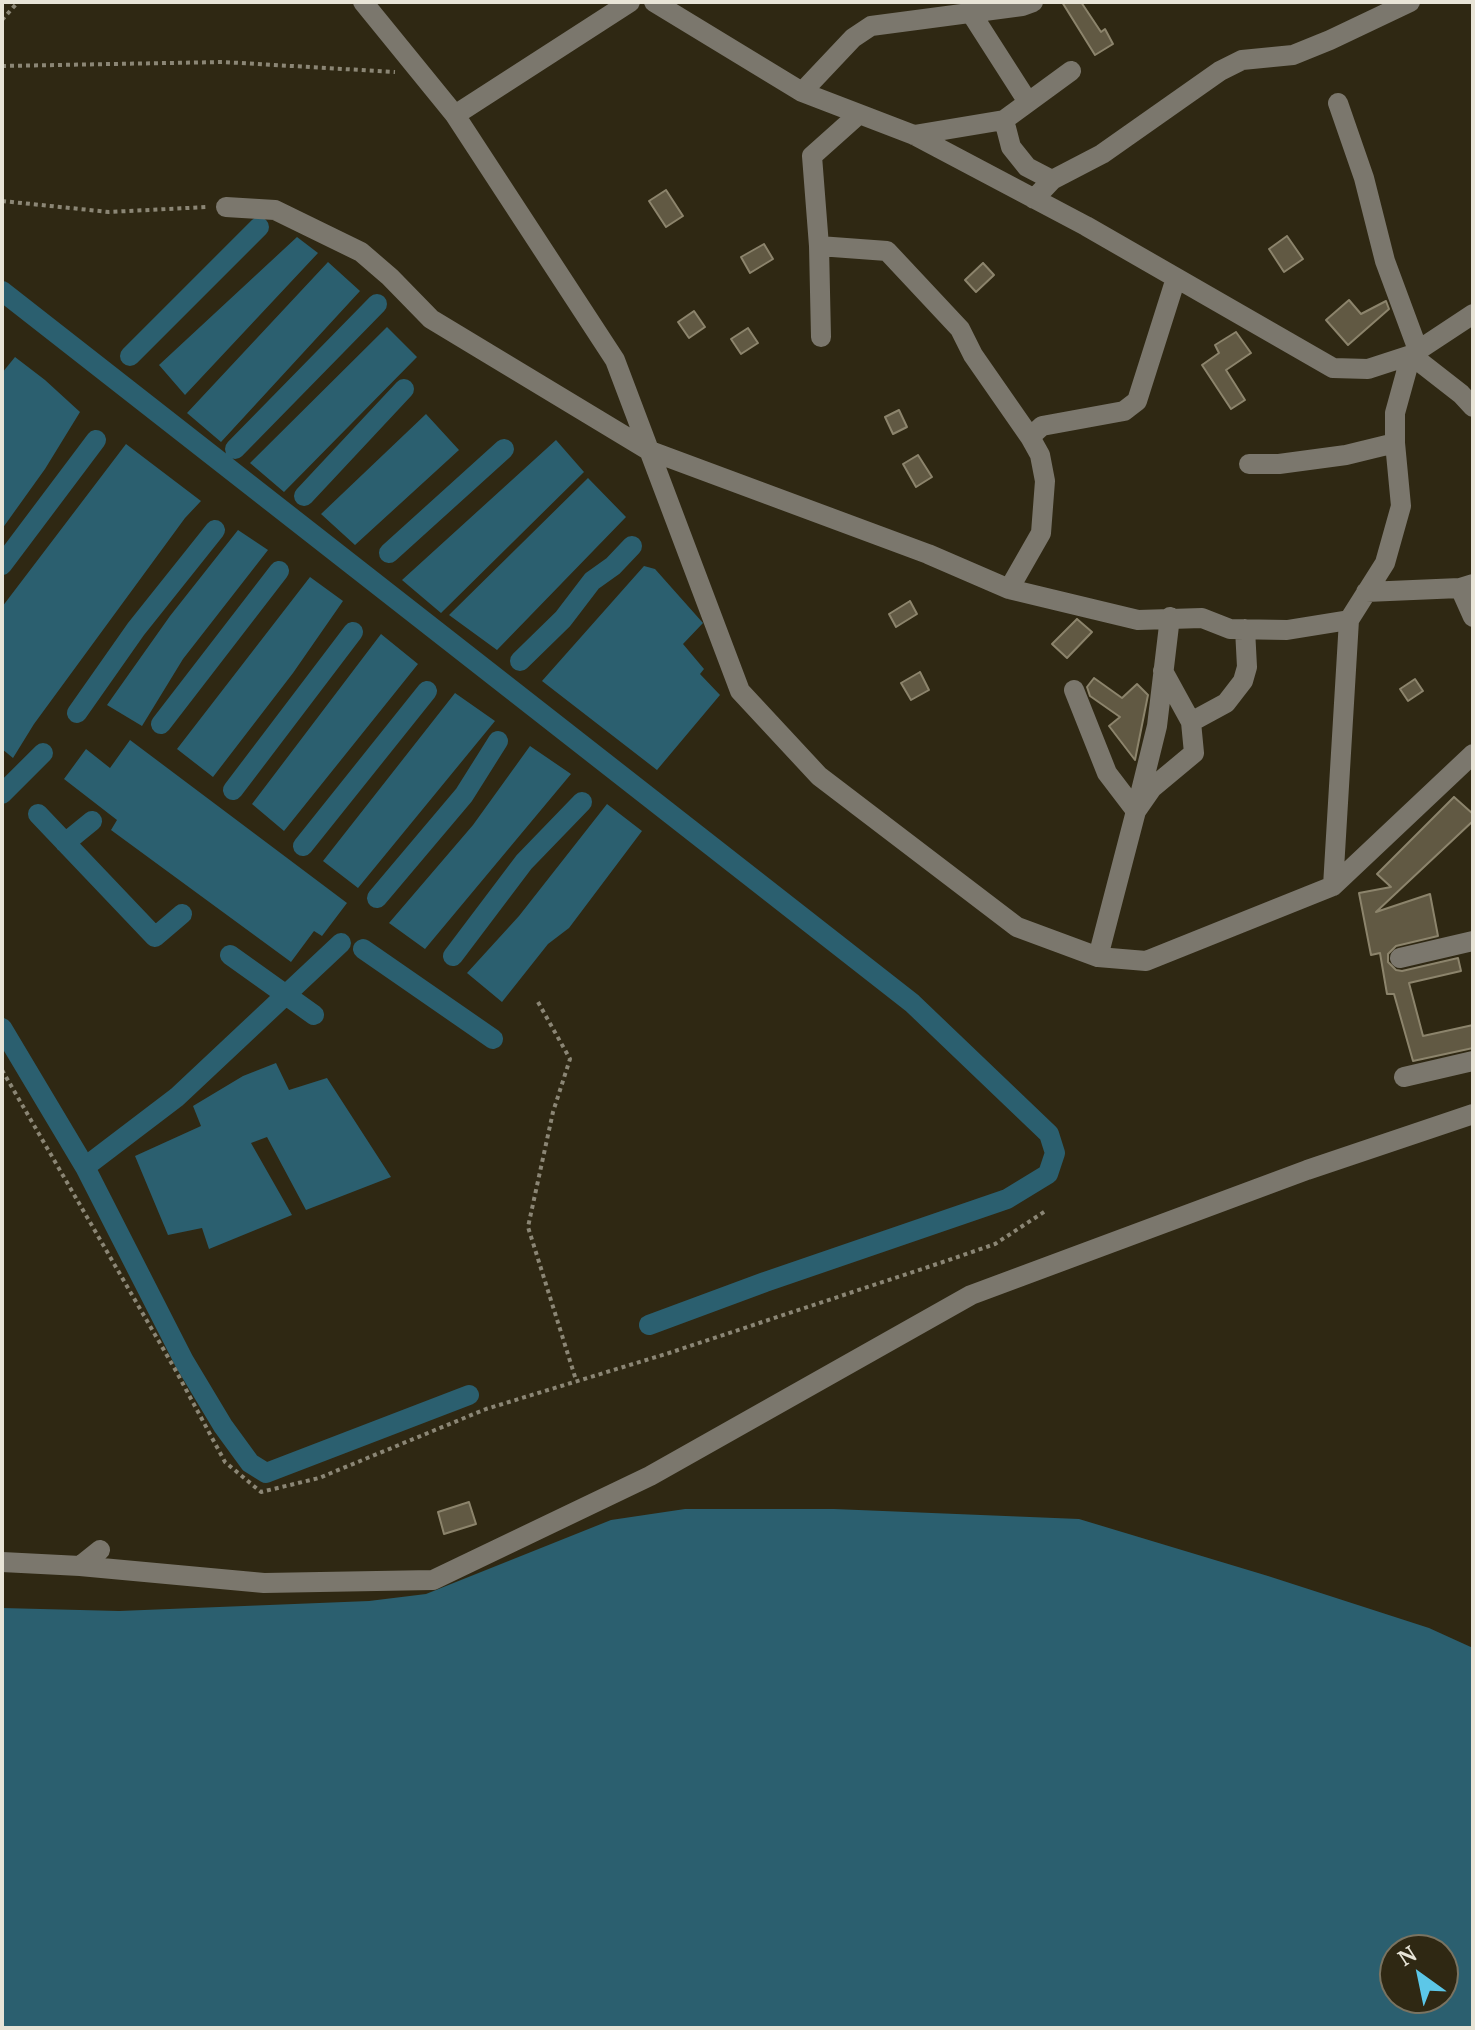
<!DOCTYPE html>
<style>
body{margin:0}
#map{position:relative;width:1475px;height:2030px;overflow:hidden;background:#2f2813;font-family:"PT Serif",serif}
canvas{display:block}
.frame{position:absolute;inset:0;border:4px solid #e8e4d7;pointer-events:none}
.north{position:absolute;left:1379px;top:1934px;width:80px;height:80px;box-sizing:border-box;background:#2f2813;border:2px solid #797361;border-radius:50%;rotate:327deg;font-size:22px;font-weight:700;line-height:32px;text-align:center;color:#e8e4d7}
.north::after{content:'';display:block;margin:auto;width:28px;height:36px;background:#5cc7e8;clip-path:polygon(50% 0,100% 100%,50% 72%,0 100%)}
</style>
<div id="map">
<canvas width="1475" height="2030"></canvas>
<div class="frame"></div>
<div class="north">N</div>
</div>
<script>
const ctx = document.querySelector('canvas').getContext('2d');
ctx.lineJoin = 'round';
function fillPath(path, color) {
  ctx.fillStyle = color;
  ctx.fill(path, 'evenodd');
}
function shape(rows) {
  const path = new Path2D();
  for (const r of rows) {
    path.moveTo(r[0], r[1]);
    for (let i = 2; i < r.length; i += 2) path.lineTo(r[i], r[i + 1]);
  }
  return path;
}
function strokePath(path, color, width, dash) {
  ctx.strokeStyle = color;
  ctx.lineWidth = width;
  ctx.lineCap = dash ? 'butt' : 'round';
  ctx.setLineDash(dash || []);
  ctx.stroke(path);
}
fillPath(shape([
 [297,237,318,253,185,395,159,365],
 [328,262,360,291,221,442,187,413],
 [387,327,417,357,284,492,250,463],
 [15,357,45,380,80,412,45,469,2,529,2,373],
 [426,414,459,450,355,545,321,514],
 [556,440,584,472,441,613,402,580],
 [126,444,201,501,185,518,34,724,13,758,2,749,2,607],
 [588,478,626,517,497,650,449,615],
 [238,530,268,550,183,659,142,726,107,705,170,616],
 [644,566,655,569,703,623,683,644,704,669,700,674,720,695,657,770,542,681],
 [310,577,343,601,293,673,213,777,177,749],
 [381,634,418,664,284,831,252,804],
 [455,693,495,721,358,888,323,861],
 [130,740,347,903,322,936,314,931,291,962,111,830,117,820,64,779,86,749,110,768],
 [530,746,571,774,425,949,389,923,473,825],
 [607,804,642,831,569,928,548,944,502,1002,467,973,519,916],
 [276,1063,289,1090,327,1078,391,1177,306,1210,267,1137,251,1143,292,1215,209,1249,202,1228,168,1235,135,1156,201,1126,193,1106,243,1076],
 [685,1509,834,1509,1079,1519,1268,1576,1429,1628,1473,1648,1473,2028,2,2028,2,1608,119,1611,369,1601,426,1594,611,1520],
 [1395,1950,1443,1950,1443,1998,1395,1998]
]), '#2b5f6f');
strokePath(shape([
 [2,291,912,1003,1049,1134,1055,1153,1048,1174,1007,1199,765,1282,649,1325],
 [130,356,259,227],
 [235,449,377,304],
 [304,496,404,389],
 [389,553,504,449],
 [2,565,96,440],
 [520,661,563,619,592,581,613,566,632,546],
 [77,713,136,629,215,530],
 [161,724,279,571],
 [233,790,353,632],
 [2,794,43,753],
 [38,814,155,937,182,914],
 [65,843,92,821],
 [303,846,427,691],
 [377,898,464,795,498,741],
 [363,949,493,1039],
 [230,955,314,1015],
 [453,956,524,862,582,802],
 [2,1028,85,1167,177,1097,341,943],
 [85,1167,184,1361,223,1426,250,1463,266,1473,469,1395]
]), '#2b5f6f', 20);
const building = shape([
 [1062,2,1081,2,1101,32,1105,29,1113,44,1095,55,1062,2],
 [666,190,683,216,666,227,649,201,666,190],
 [1287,236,1303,259,1284,272,1269,249,1287,236],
 [764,244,773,259,750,273,741,257,764,244],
 [983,263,994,275,976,292,965,280,983,263],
 [1349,300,1361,314,1386,301,1389,309,1348,345,1326,320,1349,300],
 [694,311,705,327,689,338,678,322,694,311],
 [748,328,758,343,741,354,731,339,748,328],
 [1236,332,1251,353,1226,370,1245,400,1231,409,1202,365,1219,353,1215,345,1236,332],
 [899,410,907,427,893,434,885,417,899,410],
 [918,455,932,477,916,487,903,464,918,455],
 [910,601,917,614,896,627,889,614,910,601],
 [1077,619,1092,632,1067,658,1052,644,1077,619],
 [920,672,929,690,911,700,901,683,920,672],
 [1094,678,1122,698,1137,684,1148,695,1135,760,1109,726,1120,717,1090,696,1087,687,1094,678],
 [1415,679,1423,691,1408,701,1400,689,1415,679],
 [1454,797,1473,814,1473,821,1376,912,1430,894,1438,936,1396,946,1388,954,1388,962,1396,970,1402,971,1458,958,1461,971,1409,983,1423,1036,1473,1025,1473,1048,1413,1061,1394,994,1387,994,1380,953,1371,955,1359,893,1391,887,1377,874,1454,797],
 [469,1502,476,1524,444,1534,438,1512,469,1502]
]);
fillPath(building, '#615943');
strokePath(building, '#8c846c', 2);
strokePath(shape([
 [2,20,18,2],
 [2,66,223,62,395,72],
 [2,201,109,212,207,207],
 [538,1002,570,1059,553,1112,528,1227,576,1380],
 [2,1070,176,1371,225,1462,261,1492,319,1478,486,1409,669,1353,946,1261,995,1244,1047,1210]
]), '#8b8675', 4, [4, 4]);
strokePath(shape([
 [363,2,455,115,615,360,740,691,819,776,1017,927,1098,957,1146,961,1333,886,1473,754],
 [654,2,802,92,914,135,1086,226,1333,368,1368,369,1411,355,1461,394,1473,407],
 [971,13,1028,102],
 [802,92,853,38,871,26,1022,6,1033,2],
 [1338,103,1364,178,1385,261,1418,350],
 [455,115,630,2],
 [1004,120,1011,147,1027,167,1052,180],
 [914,135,1004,120,1071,71],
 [1034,199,1052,180,1102,154,1220,71,1242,60,1293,55,1330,40,1410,2],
 [226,207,275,210,361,252,390,277,431,319,648,450,928,554,1009,589,1138,620,1202,618,1230,629,1287,630,1349,620],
 [819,246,887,251,960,329,973,355,1030,437,1040,455,1045,481,1041,533,1009,589],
 [821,337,819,246,812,156,859,114],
 [1030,437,1042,426,1124,411,1137,401,1176,278],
 [1249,464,1279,464,1346,455,1395,443],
 [1460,588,1473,617],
 [1366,592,1460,588,1473,584],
 [1074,690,1107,773,1136,811],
 [1191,722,1226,703,1243,681,1247,667,1245,629],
 [1139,799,1157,726,1170,617],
 [1333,886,1349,620,1385,563,1401,506,1395,443,1395,413,1411,355,1473,314],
 [1098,957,1136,811,1152,788,1194,753,1191,722,1163,671],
 [1400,958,1473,941],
 [1404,1077,1473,1061],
 [2,1562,80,1566,100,1550],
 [80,1566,264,1583,433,1580,650,1476,971,1295,1307,1170,1473,1114]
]), '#7b776d', 20);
</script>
